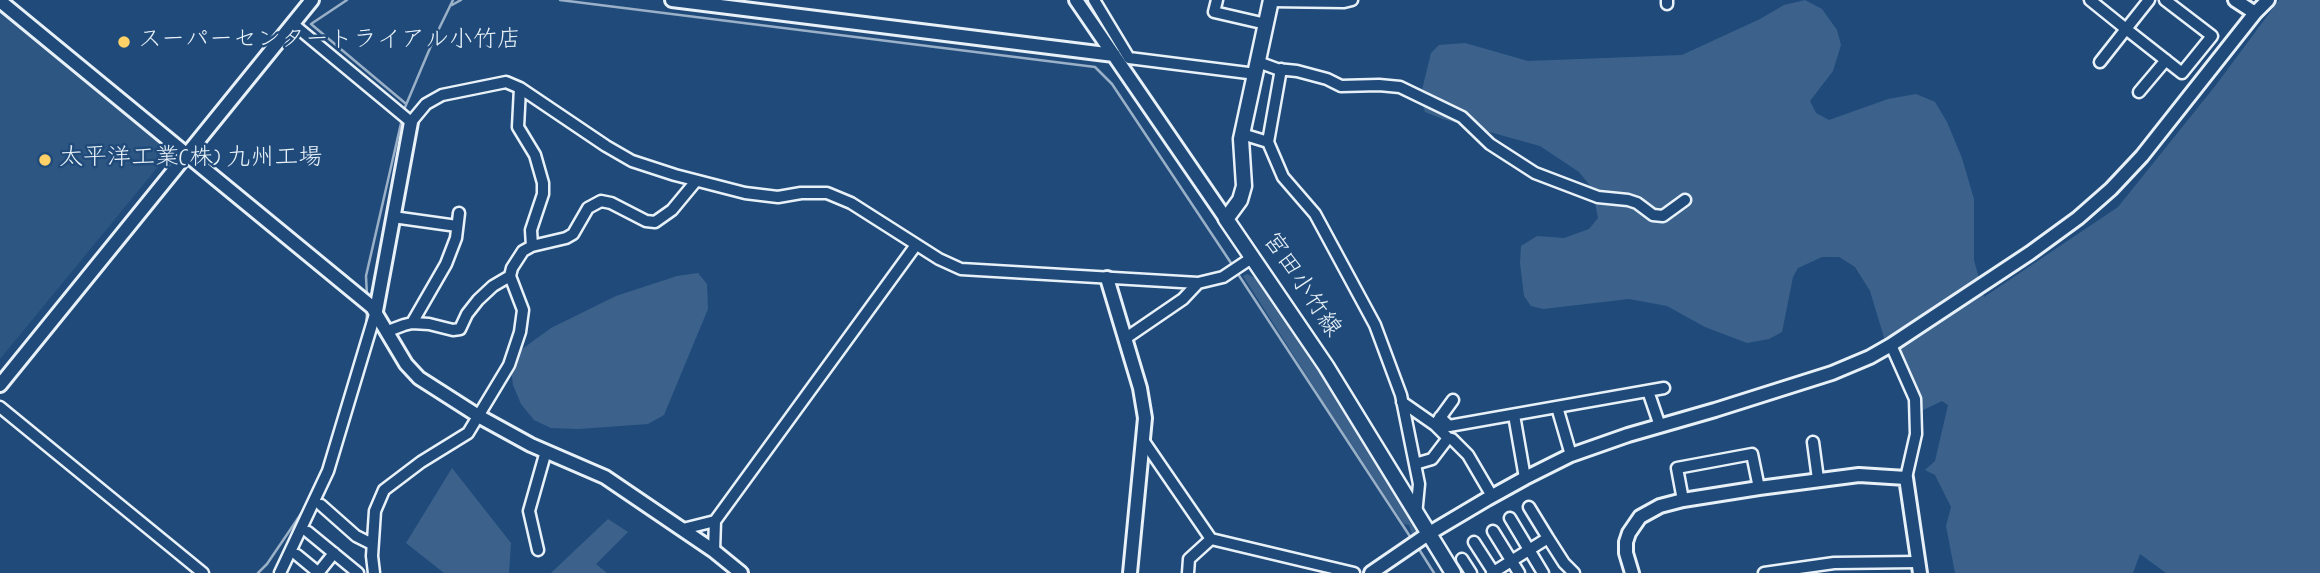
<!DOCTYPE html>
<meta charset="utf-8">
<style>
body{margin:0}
canvas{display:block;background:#1f4a7a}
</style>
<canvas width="2320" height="573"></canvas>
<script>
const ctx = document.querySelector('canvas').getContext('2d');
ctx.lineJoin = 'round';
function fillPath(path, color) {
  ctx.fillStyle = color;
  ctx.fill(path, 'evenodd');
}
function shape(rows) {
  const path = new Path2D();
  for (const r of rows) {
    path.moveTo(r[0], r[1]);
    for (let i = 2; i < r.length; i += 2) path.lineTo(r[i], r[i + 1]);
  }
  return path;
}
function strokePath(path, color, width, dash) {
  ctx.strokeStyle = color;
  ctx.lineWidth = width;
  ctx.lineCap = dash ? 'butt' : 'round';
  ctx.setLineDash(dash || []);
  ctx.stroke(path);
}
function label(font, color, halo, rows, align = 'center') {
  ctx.font = font + ' "Indie Flower","Klee One",sans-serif';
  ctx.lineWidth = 5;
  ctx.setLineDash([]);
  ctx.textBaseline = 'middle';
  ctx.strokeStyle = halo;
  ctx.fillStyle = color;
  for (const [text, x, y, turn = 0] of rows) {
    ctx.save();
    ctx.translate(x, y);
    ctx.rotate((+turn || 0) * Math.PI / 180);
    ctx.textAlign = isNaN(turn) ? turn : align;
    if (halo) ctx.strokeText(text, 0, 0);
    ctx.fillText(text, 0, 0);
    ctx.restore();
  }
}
fillPath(shape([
 [0,11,170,152,0,359]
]), '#2e5683');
fillPath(shape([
 [1805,0,1822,9,1837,30,1841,45,1833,71,1810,101,1816,113,1829,120,1888,99,1916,94,1935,102,1947,122,1962,158,1974,199,1974,260,1984,297,2118,207,2216,85,2279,0,2320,0,2320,573,2166,573,2140,554,2133,573,1955,573,1946,526,1951,507,1935,475,1925,470,1935,461,1948,405,1942,401,1921,411,1914,407,1892,364,1870,291,1855,267,1839,257,1822,257,1798,268,1793,277,1782,332,1769,339,1747,343,1705,327,1667,306,1629,299,1543,309,1531,306,1524,296,1520,263,1521,246,1537,236,1564,238,1589,229,1598,218,1592,188,1579,172,1540,146,1443,119,1425,112,1420,98,1431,53,1439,45,1465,43,1528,61,1682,55,1760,19,1784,5],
 [698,273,707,284,708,309,664,415,648,424,579,429,551,428,534,420,521,404,513,385,511,368,518,352,551,328,616,296,677,276],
 [1247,274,1260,280,1300,332,1417,526,1416,533,1412,535,1409,525,1404,524,1326,406,1243,276],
 [452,468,511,543,509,573,444,573,406,543],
 [608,519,628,532,596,564,607,573,551,573]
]), '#3c628c');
strokePath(shape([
 [347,0,311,24,405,103],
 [560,0,1095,67,1112,84,1233,266],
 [452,5,461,0],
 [403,112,433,41,453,0],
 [1236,271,1413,541],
 [367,297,366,276,402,119],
 [366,328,367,311],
 [1417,546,1434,573],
 [258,573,267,564,307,505]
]), '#9ab0c7', 2.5);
const minor = shape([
 [1094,0,1129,58,1256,74],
 [1217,0,1214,12,1266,24],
 [1667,0,1667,4],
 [2090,0,2126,29,2149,0],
 [1271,1,1344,2,1352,0],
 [293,24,411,122,426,104,442,95,506,82,520,88,606,146,632,161,675,175,745,193,778,197,801,193,827,193,851,203,939,259,961,269,1198,283,1223,277,1253,257],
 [1258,62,1277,69,1297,71,1327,79,1341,86,1379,85,1400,87,1462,117,1490,144,1535,173,1598,197,1628,200,1637,203,1653,215,1663,216,1685,200],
 [2100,62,2126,29,2182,73,2212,36,2165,0],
 [520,88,518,127,535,155,543,183,543,194,531,230,532,246],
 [2139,92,2166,60],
 [1242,134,1268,142,1283,177,1315,214,1375,325,1401,395,1419,484,1416,515],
 [1268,142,1281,69],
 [393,217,457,226],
 [412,323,446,264,456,238,459,213],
 [388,331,404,325,412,323,429,324,453,330,460,329,467,314,478,300,493,286,510,276],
 [1126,338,1183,299,1198,283],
 [1891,345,1915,399,1916,434,1906,478],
 [1648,391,1660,426],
 [1402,402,1435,425,1448,438,1432,459,1415,464],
 [0,407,203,573],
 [1557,407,1571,455],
 [1514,415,1525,478],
 [1440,417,1449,426,1664,388],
 [1437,422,1453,400],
 [1448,438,1452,439,1468,455,1492,496],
 [1143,440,1211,539,1189,559,1188,573],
 [1813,442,1818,479],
 [1683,500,1677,468,1752,454,1759,488],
 [321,505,356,536,372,544],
 [1529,507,1548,538],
 [1510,518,1543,573],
 [683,529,715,521],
 [1493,531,1519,573],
 [308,532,358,573],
 [1211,539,1354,573],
 [1474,542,1494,573],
 [538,550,529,511,546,451],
 [714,551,715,521,916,245],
 [297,555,319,573],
 [1462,559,1471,573],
 [280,573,328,471,376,311],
 [318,573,334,553],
 [374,573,372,556,375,511,384,490,421,462,468,433,509,365,520,332,523,310,510,276,512,268,523,251,532,246,566,238,573,234,588,208,601,201,611,203,646,221,655,222,672,210,696,181],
 [1492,573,1548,538,1564,563,1574,573],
 [1764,573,1834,563,1918,562]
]);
const tertiary = shape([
 [672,0,1114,55],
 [1076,0,1226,219],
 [2235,0,2255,13],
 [0,1,372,307,406,364,419,378,480,417,531,445,605,477,714,551,741,573],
 [1107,278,1140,388,1145,418,1130,573],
 [376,311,411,122],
 [0,385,312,0],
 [1371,573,1428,534,1487,499,1525,478,1571,455,1628,435,1715,410,1832,373,1870,357,1891,345,2030,253,2078,218,2111,189,2142,156,2255,13,2268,0],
 [1632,573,1626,553,1626,542,1629,533,1640,517,1660,506,1683,500,1759,488,1859,475,1906,478,1920,573]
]);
const primary = shape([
 [1271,0,1241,139,1244,186,1240,200,1226,219,1326,366,1453,573]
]);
strokePath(minor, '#e8f1f8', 15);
strokePath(tertiary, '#e8f1f8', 18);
strokePath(primary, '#e8f1f8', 19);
strokePath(minor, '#1f4a7a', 10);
strokePath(tertiary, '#1f4a7a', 12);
strokePath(primary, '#1f4a7a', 14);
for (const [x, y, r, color] of [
 [124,42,7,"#ffd166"],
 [45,160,7,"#ffd166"]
]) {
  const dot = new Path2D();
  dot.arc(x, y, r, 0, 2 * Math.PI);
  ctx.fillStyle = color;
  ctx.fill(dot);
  strokePath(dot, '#1f4a7a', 2.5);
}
label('24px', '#e8f1f8', '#1f4a7a', [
 ["スーパーセンタートライアル小竹店",138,42],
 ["太平洋工業(株) 九州工場",59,160]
], 'left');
label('24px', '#e8f1f8', '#1f4a7a', [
 ["宮田小竹線",1300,286,56]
]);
</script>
